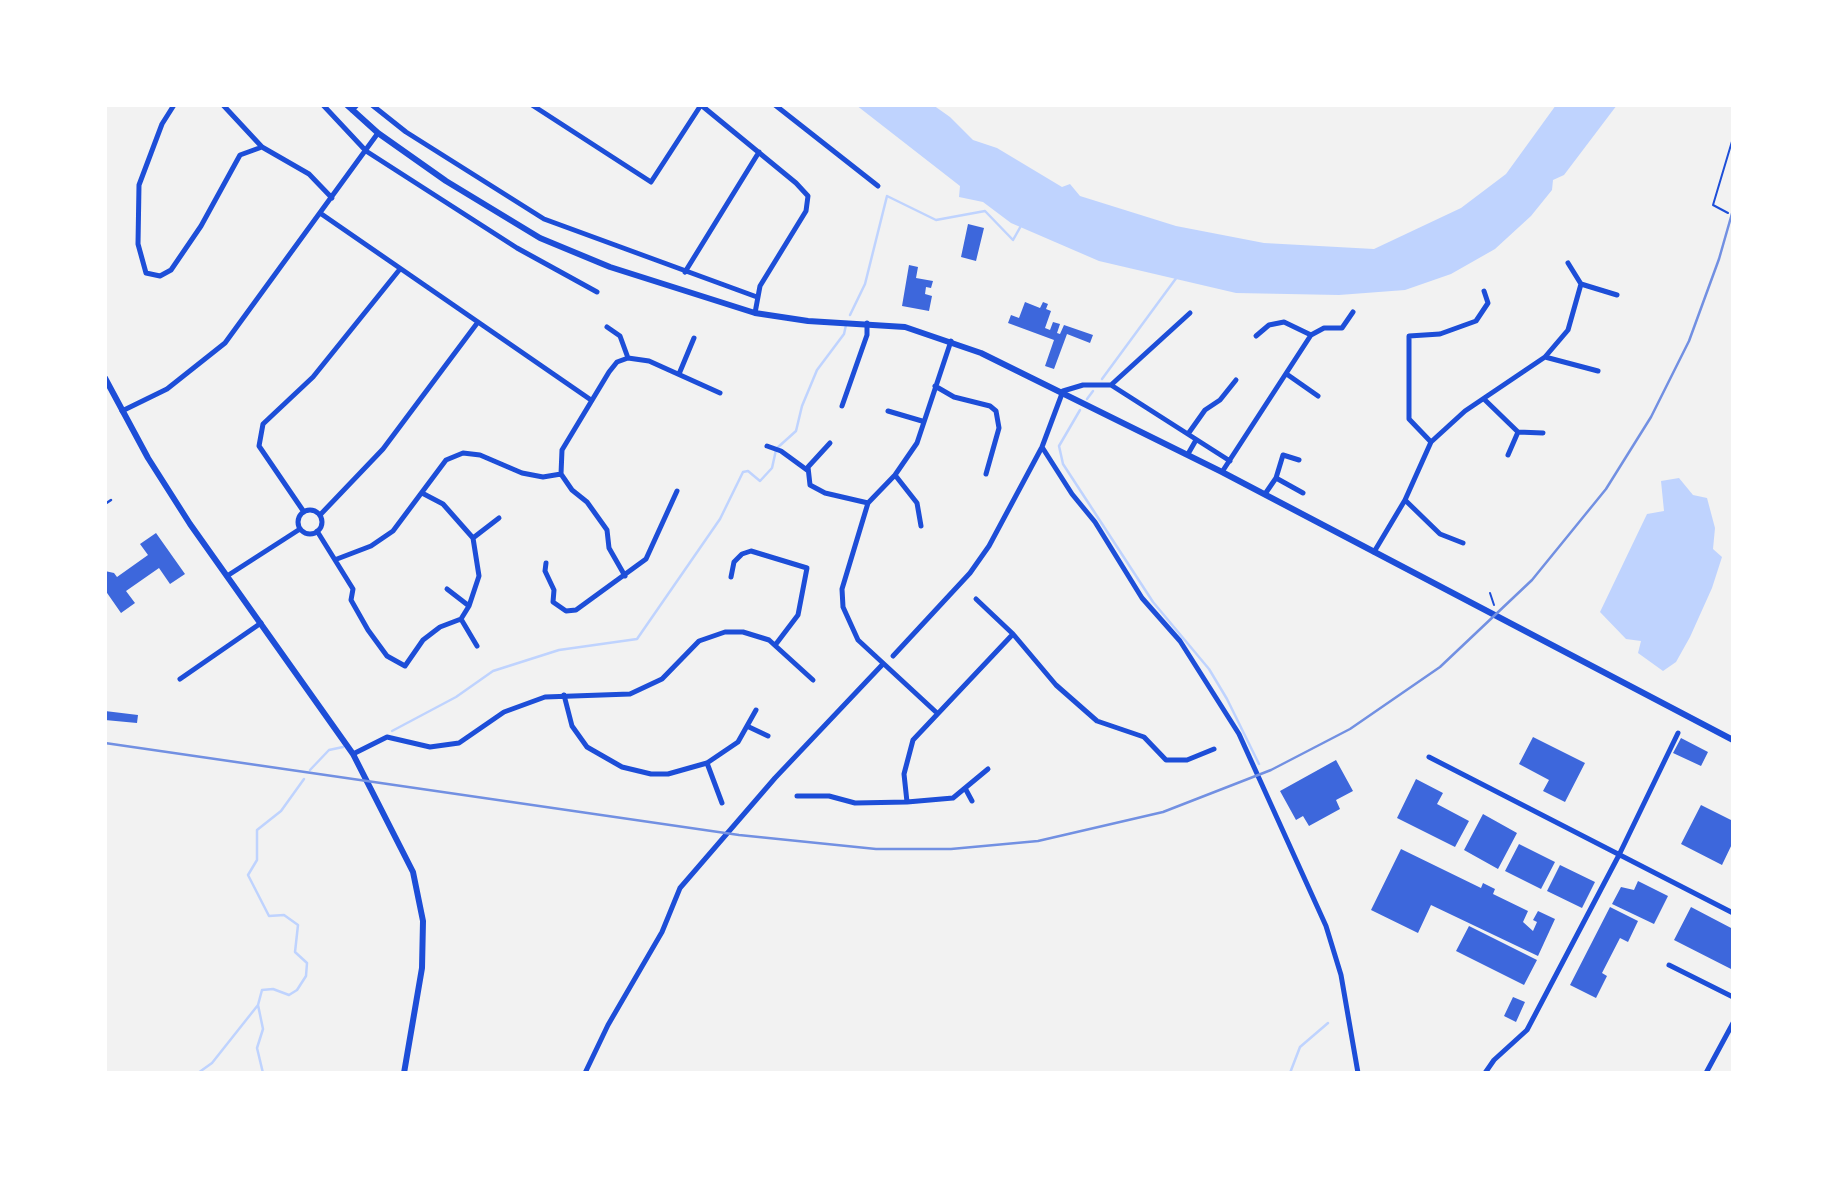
<!DOCTYPE html>
<style>
body{margin:0}
#map{position:relative;width:1838px;height:1178px;overflow:hidden;background:#f2f2f2;font-family:Ubuntu,sans-serif}
canvas{display:block}
.frame{position:absolute;inset:0;border:107px solid #fff;pointer-events:none}
</style>
<div id="map">
<canvas width="1838" height="1178"></canvas>
<div class="frame"></div>
</div>
<script>
const ctx = document.querySelector('canvas').getContext('2d');
ctx.lineJoin = 'round';
function fillPath(path, color) {
  ctx.fillStyle = color;
  ctx.fill(path, 'evenodd');
}
function shape(rows) {
  const path = new Path2D();
  for (const r of rows) {
    if (r.length === 3) {
      path.moveTo(r[0] + r[2], r[1]);
      path.arc(r[0], r[1], r[2], 0, 2 * Math.PI);
      continue;
    }
    path.moveTo(r[0], r[1]);
    for (let i = 2; i < r.length; i += 2) path.lineTo(r[i], r[i + 1]);
  }
  return path;
}
function strokePath(path, color, width, dash) {
  ctx.strokeStyle = color;
  ctx.lineWidth = width;
  ctx.lineCap = dash ? 'butt' : 'round';
  ctx.setLineDash(dash || []);
  ctx.stroke(path);
}
fillPath(shape([
 [856,105,933,105,950,117,973,140,997,148,1062,187,1070,184,1080,196,1176,226,1264,243,1374,249,1461,208,1506,174,1556,105,1617,105,1564,175,1553,180,1552,190,1531,216,1495,249,1451,274,1405,290,1339,295,1236,293,1099,261,1011,223,983,202,959,197,960,186],
 [1679,478,1693,495,1707,498,1715,528,1713,549,1722,557,1712,588,1690,637,1676,662,1663,671,1638,653,1641,641,1626,639,1600,612,1647,514,1664,511,1661,481]
]), '#bfd3fe');
strokePath(shape([
 [850,315,865,284,887,196,936,220,985,211,1013,240,1022,224],
 [1102,379,1177,277],
 [1087,399,1093,391],
 [1080,410,1059,446,1063,464,1153,602,1209,669,1227,699,1259,764],
 [776,449,796,431,802,406,817,370,844,334,846,325],
 [392,731,456,697,493,671,559,650,637,639,720,519,743,472,748,471,760,481,772,468,776,450],
 [310,770,329,750,343,747],
 [258,1005,263,1029,257,1048,263,1073],
 [198,1073,212,1063,258,1005,262,990,273,989,289,995,297,990,306,976,307,963,295,952,298,925,284,915,269,916,248,875,257,860,257,830,281,811,304,779],
 [1290,1073,1300,1047,1328,1023]
]), '#bfd3fe', 2.5);
fillPath(shape([
 [968,224,984,228,976,261,961,257],
 [909,265,918,267,916,278,933,281,931,288,926,287,925,294,932,296,929,311,902,306],
 [1025,302,1040,308,1043,302,1048,304,1046,309,1051,311,1045,328,1050,330,1053,322,1060,324,1057,333,1060,334,1064,325,1093,335,1090,343,1067,334,1054,369,1045,366,1054,340,1008,323,1011,315,1019,318],
 [156,533,185,574,170,584,159,568,126,591,135,603,121,613,105,590,105,571,114,573,117,577,148,555,140,544],
 [105,711,138,715,137,723,105,720],
 [1533,737,1585,763,1565,802,1543,791,1549,780,1519,764],
 [1681,738,1708,752,1701,766,1673,753],
 [1336,760,1353,791,1336,800,1340,809,1309,826,1303,816,1296,820,1280,791],
 [1416,779,1443,793,1437,804,1469,821,1455,847,1397,818],
 [1701,805,1733,821,1733,842,1722,865,1681,844],
 [1483,814,1517,833,1498,869,1464,850],
 [1519,844,1555,862,1541,889,1505,871],
 [1401,849,1481,888,1483,883,1495,889,1493,894,1528,911,1523,922,1533,931,1537,922,1533,920,1538,911,1555,919,1538,956,1431,905,1418,933,1371,910],
 [1560,865,1595,882,1582,908,1547,891],
 [1638,881,1668,896,1654,924,1612,904,1621,887,1634,890],
 [1610,907,1638,921,1628,942,1620,938,1602,973,1607,976,1596,998,1570,985],
 [1691,907,1733,929,1733,970,1674,940],
 [1469,926,1537,960,1524,985,1456,951],
 [1513,997,1525,1002,1516,1022,1504,1016]
]), '#3d67dc');
strokePath(shape([
 [1728,213,1713,205,1733,138],
 [1490,593,1494,605]
]), '#1d4ed8', 2);
strokePath(shape([
 [105,504,111,500]
]), '#1d4ed8', 2.5);
strokePath(shape([
 [174,105,162,124,139,185,138,244,146,273,160,276,171,270,201,226,240,155,262,147],
 [223,105,262,147,309,174,332,198],
 [323,105,366,151,517,248,597,292],
 [372,105,406,132,544,219,757,297],
 [532,105,651,182,701,105],
 [701,105,796,183,808,196,806,211,760,286,755,313],
 [775,105,878,186],
 [352,110,357,105],
 [320,213,591,400],
 [1568,263,1581,284,1617,295],
 [685,272,759,152],
 [607,327,620,336,628,358],
 [1256,336,1269,325,1284,322,1311,335],
 [1545,357,1598,371],
 [679,374,694,338],
 [1288,375,1318,396],
 [1111,385,1190,313],
 [935,386,954,397,990,406,996,411,999,428,986,474],
 [1485,400,1518,432,1508,455],
 [842,406,867,335,867,323],
 [122,411,167,389,225,343,378,133],
 [888,411,922,421],
 [1518,432,1543,433],
 [1188,434,1205,410,1220,400,1236,380],
 [1431,442,1409,419,1409,336,1440,334,1476,321,1488,303,1484,291],
 [830,443,808,467,810,485,825,493,868,503],
 [767,446,781,451,807,470],
 [1042,447,1072,494,1095,522,1142,598,1180,641,1239,734,1326,926,1341,975,1358,1073],
 [1188,454,1196,440],
 [1222,472,1311,335,1324,328,1342,328,1353,312],
 [895,475,917,503,921,526],
 [1276,478,1303,493],
 [1265,494,1276,478,1283,455,1299,460],
 [1405,500,1440,534,1463,543],
 [310,522,12],
 [304,512,259,446,263,424,313,377,400,269],
 [320,515,383,449,478,322],
 [317,531,353,589,351,600,368,630,387,656,405,666,423,640,440,627,461,619,469,606,479,576,473,538,443,504,422,493],
 [473,538,499,518],
 [1374,552,1405,500,1431,442,1465,411,1545,357,1568,330,1581,284],
 [337,559,371,546,393,531,446,460,463,453,480,455,522,473,543,477,561,474],
 [546,563,545,571,554,590,553,602,566,611,576,610,646,559,677,491],
 [227,576,300,529],
 [625,576,609,548,607,530,587,502,572,490,561,474,562,450,609,372,617,362,628,358,649,361,720,393],
 [731,577,734,562,742,554,751,551,807,568,798,615,776,644],
 [447,589,469,606],
 [976,599,1013,634,913,740,904,774,907,802,953,798,988,769],
 [461,619,477,646],
 [1013,634,1056,685,1097,721,1144,737,1166,760,1187,760,1214,749],
 [893,656,970,573,989,546,1042,447,1063,391,1083,385,1111,385,1230,461],
 [180,679,261,623],
 [564,695,572,726,587,747,622,767,651,774,668,774,707,763,738,742,756,710],
 [937,713,858,640,843,607,842,589,868,503,895,475,917,443,951,341],
 [749,727,768,736],
 [353,754,387,737,430,747,459,743,504,712,545,697,630,694,662,679,699,641,725,632,743,632,769,640,813,680],
 [1429,757,1733,913],
 [707,763,722,803],
 [965,788,972,801],
 [797,796,829,796,855,803,907,802],
 [1669,965,1733,997],
 [585,1073,608,1025,662,932,680,888,775,778,882,665],
 [1485,1073,1494,1060,1527,1030,1619,855,1678,733],
 [1706,1073,1733,1023]
]), '#1d4ed8', 5);
strokePath(shape([
 [347,105,378,133,446,181,540,238,610,267,755,313,808,321,905,327,981,353,1222,472,1733,740],
 [105,378,148,458,190,524,353,754,413,872,423,921,422,968,404,1073]
]), '#1d4ed8', 6);
strokePath(shape([
 [105,743,739,835,876,849,951,849,1038,841,1163,812,1271,770,1350,729,1440,667,1532,580,1606,489,1651,417,1689,341,1719,259,1733,210]
]), '#7290e2', 2.5);
</script>
